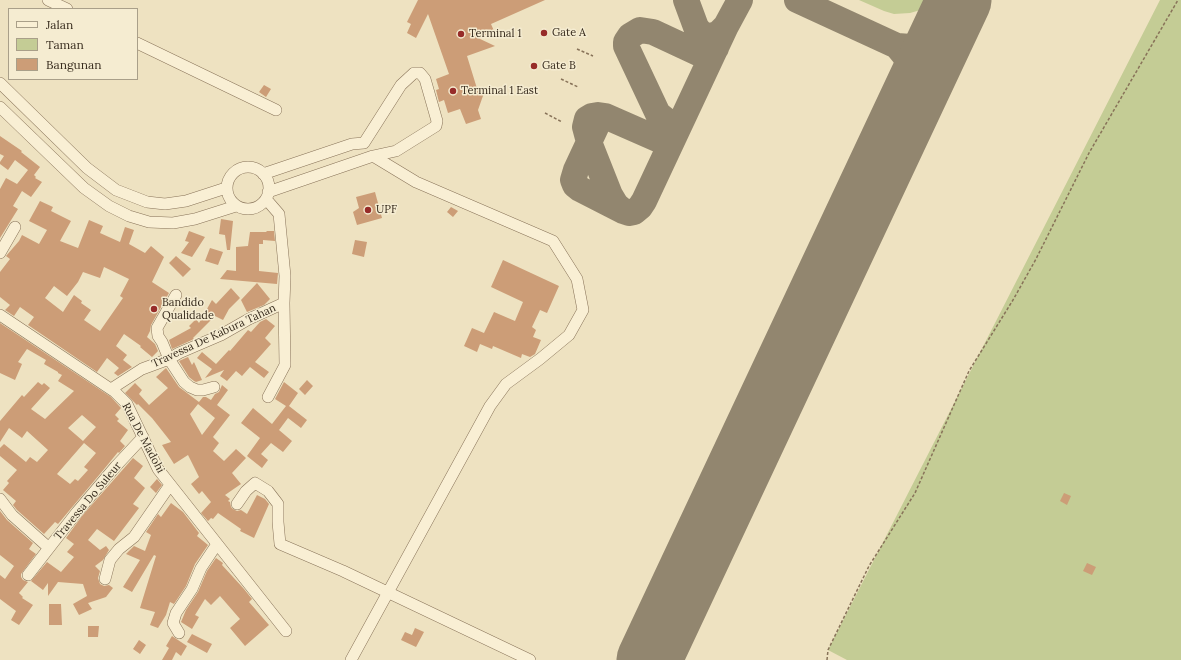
<!DOCTYPE html>
<style>
body{margin:0}
#map{position:relative;width:1181px;height:660px;overflow:hidden;background:#eee2c1;font-family:Lora,serif}
canvas{display:block}
.legend{position:absolute;left:8px;top:8px;width:130px;height:72px;box-sizing:border-box;background:#f5ecd1;border:1px solid #a99f89;margin:0;padding:5px 7px;list-style:none;font-size:12px;color:#372b1d}
.legend li{display:flex;align-items:center;gap:8px;height:20px}
.legend b{width:20px;border:1px solid #a99f89}
</style>
<div id="map">
<canvas width="1181" height="660"></canvas>
<ul class="legend">
<li><b style="height:5px;background:#f9efd4"></b>Jalan</li>
<li><b style="height:11px;background:#c4cc95"></b>Taman</li>
<li><b style="height:11px;background:#cc9d77"></b>Bangunan</li>
</ul>
</div>
<script>
const ctx = document.querySelector('canvas').getContext('2d');
ctx.lineJoin = 'round';
function fillPath(path, color) {
  ctx.fillStyle = color;
  ctx.fill(path, 'evenodd');
}
function shape(rows) {
  const path = new Path2D();
  for (const r of rows) {
    if (r.length === 3) {
      path.moveTo(r[0] + r[2], r[1]);
      path.arc(r[0], r[1], r[2], 0, 2 * Math.PI);
      continue;
    }
    path.moveTo(r[0], r[1]);
    for (let i = 2; i < r.length; i += 2) path.lineTo(r[i], r[i + 1]);
  }
  return path;
}
function strokePath(path, color, width, dash) {
  ctx.strokeStyle = color;
  ctx.lineWidth = width;
  ctx.lineCap = dash ? 'butt' : 'round';
  ctx.setLineDash(dash || []);
  ctx.stroke(path);
}
function label(font, color, halo, rows, align = 'center') {
  ctx.font = font + ' Lora,serif';
  ctx.lineWidth = 3;
  ctx.setLineDash([]);
  ctx.textBaseline = 'middle';
  ctx.strokeStyle = halo;
  ctx.fillStyle = color;
  for (const [text, x, y, turn = 0] of rows) {
    ctx.save();
    ctx.translate(x, y);
    ctx.rotate((+turn || 0) * Math.PI / 180);
    ctx.textAlign = isNaN(turn) ? turn : align;
    if (halo) ctx.strokeText(text, 0, 0);
    ctx.fillText(text, 0, 0);
    ctx.restore();
  }
}
fillPath(shape([
 [859,0,932,0,924,9,910,13,894,14,884,11],
 [1160,0,1181,0,1181,660,847,660,828,650]
]), '#c4cc95');
strokePath(shape([
 [686,0,696,27,700,32,704,35,709,36,714,35,719,33,726,26],
 [797,0,897,46,906,57,912,67,914,84,912,100],
 [897,46,911,47,923,44,934,38,947,25],
 [682,120,676,123,672,124,668,122,658,114,626,46,626,42,630,36,640,30,653,32,698,53,705,54,716,48],
 [597,125,576,170,573,180,575,185,580,189,623,211,629,213,634,212,640,207,644,201,726,26,740,0],
 [622,210,616,205,610,195,589,142,585,127,587,119,592,116,598,115,605,116,662,141,667,141,675,135]
]), '#92866f', 26);
strokePath(shape([
 [649,660,959,0]
]), '#92866f', 65);
fillPath(shape([
 [418,0,545,0,491,24,494,31,478,38,495,46,467,56,479,95,484,93,478,110,481,119,466,124,460,109,448,113,444,100,439,102,436,90,439,89,436,79,449,74,428,14,416,38,407,33,411,24,407,22],
 [264,85,271,89,266,97,259,92],
 [0,136,22,151,21,152,40,167,34,175,36,177,35,178,42,182,31,197,22,191,13,206,18,209,0,238,0,189,6,178,17,184,28,170,15,160,8,170,0,164,0,162,4,156,0,154],
 [375,192,382,218,357,225,353,212,359,208,356,197],
 [40,201,53,207,51,211,71,221,60,241,78,248,89,220,103,226,100,233,120,242,125,227,134,230,129,244,145,253,151,246,164,257,152,282,169,293,151,325,150,331,147,337,155,344,158,351,152,357,140,347,141,346,124,334,116,346,127,355,123,360,132,367,118,376,114,373,119,368,107,358,97,372,28,325,34,317,20,307,14,316,5,310,10,305,0,297,0,272,10,259,6,256,19,241,22,235,39,244,47,230,29,221],
 [104,267,129,279,120,296,123,298,100,331,84,320,91,310,81,303,82,301,74,295,63,312,45,298,54,286,67,296,78,282,83,272,100,278],
 [451,207,458,211,453,217,447,212],
 [221,219,233,221,230,250,227,250,225,235,219,234],
 [189,231,205,237,192,257,181,253,189,242,185,241],
 [267,231,274,231,275,241,263,240,263,244,259,244,259,271,278,273,277,284,220,279,227,270,236,271,236,247,248,246,250,232,266,232],
 [355,240,367,242,364,257,352,254],
 [210,248,223,252,218,265,205,261],
 [176,256,191,269,183,277,169,263],
 [503,260,559,286,547,313,540,310,532,327,536,330,533,337,541,340,535,354,530,357,522,354,521,358,493,346,492,349,480,344,477,352,464,346,472,328,484,333,494,312,515,321,523,302,491,287],
 [257,283,270,299,264,305,247,312,241,300],
 [231,288,240,298,229,309,223,320,213,315,211,320,193,338,194,339,172,349,169,340,191,328,189,326,196,319,199,323,212,300,216,304],
 [266,319,275,326,265,338,271,344,255,362,269,372,264,378,250,367,242,376,236,371,227,381,220,376,224,370,205,378,212,369,197,358,202,352,216,364,229,350,230,351,248,330,251,332,260,322],
 [0,323,111,397,121,408,115,415,119,419,117,421,128,430,120,441,125,446,119,453,118,452,105,468,58,524,55,522,44,534,17,510,13,505,16,501,3,490,9,483,7,481,17,470,0,456,0,448,4,444,26,462,30,457,37,462,48,450,27,431,22,438,9,428,0,442,0,421,22,395,24,397,38,382,42,385,44,383,50,388,31,409,45,419,74,391,58,381,62,375,58,373,58,372,44,364,46,360,27,349,18,362,22,364,15,380,0,373],
 [82,415,96,427,83,441,68,428],
 [84,443,96,453,84,467,88,470,78,481,75,479,70,484,57,474],
 [188,357,192,365,194,362,202,380,196,382,194,381,189,377,179,361],
 [166,368,179,387,199,402,203,397,206,397,211,400,215,394,219,392,222,385,228,390,217,405,230,415,213,437,219,443,213,451,224,461,236,449,246,458,232,473,241,484,225,495,230,499,228,501,230,502,231,507,233,509,237,511,241,510,247,514,257,495,265,499,269,504,254,538,240,531,241,529,218,513,213,519,211,518,208,521,201,513,211,502,202,491,199,494,191,484,199,477,188,455,174,464,162,445,171,442,152,418,138,404,137,405,125,393,135,383,142,390,139,394,149,405,168,388,156,377],
 [198,404,215,418,202,435,190,414],
 [307,380,313,386,305,395,299,389],
 [284,382,298,393,289,406,307,420,301,428,288,418,279,430,292,441,283,452,271,443,261,454,268,460,262,468,247,456,260,438,241,423,253,408,272,424,286,406,275,399],
 [133,458,143,466,134,478,145,488,133,504,139,508,114,541,97,529,88,540,100,550,106,546,109,550,103,560,95,566,100,571,98,578,100,584,104,586,109,585,113,588,106,597,88,603,92,609,79,615,73,604,87,596,83,584,58,582,48,596,48,583,43,590,31,581,47,562,61,572,74,557,67,552,74,544,66,538,82,516],
 [157,479,162,485,156,493,150,487],
 [1064,493,1071,496,1067,505,1060,501],
 [171,503,183,512,199,533,197,536,208,545,195,564,186,586,174,604,170,602,166,615,158,628,150,625,155,612,140,608,156,556,154,555,132,592,123,587,140,560,126,554,134,546,145,551,151,535,146,532,158,514,161,517],
 [0,511,7,520,33,543,29,549,36,554,21,574,21,577,23,580,28,582,19,593,23,597,22,598,33,605,19,625,11,620,16,611,0,599,0,575,5,579,14,566,0,555],
 [216,558,223,563,222,565,244,589,252,599,249,602,269,625,245,646,230,628,240,619,220,596,211,605,205,599,195,615,199,617,192,629,181,622,186,610,198,592,207,571],
 [1087,563,1096,567,1092,575,1083,571],
 [49,604,61,604,62,625,49,625],
 [88,626,99,626,98,637,88,637],
 [415,628,424,632,416,647,401,640,405,632,412,635],
 [192,634,212,644,207,653,187,642],
 [172,636,187,646,181,656,176,652,172,660,162,660,169,648,166,646],
 [139,640,146,645,140,654,133,649]
]), '#cc9d77');
const minor = shape([
 [48,0,67,9],
 [137,43,276,110],
 [0,83,87,168,116,190,147,202,165,204,186,201,226,188],
 [0,107,84,188,109,206,129,216,149,222,173,223,195,219,236,206],
 [248,188,21],
 [263,174,352,144,364,143,401,85,414,73,420,73,425,79,437,121,436,126,396,151,373,156,268,192],
 [0,253,15,227],
 [176,295,157,328,158,336,162,342,169,359,184,382,190,387,197,390,203,390,214,387],
 [0,315,115,392,127,404,158,469,286,631],
 [111,389,142,369,169,359,179,353,221,335,249,319,284,303,285,276,279,214,266,199],
 [268,397,285,365,284,303],
 [0,499,12,515,49,548,77,512,116,466,143,437],
 [237,504,246,491,255,483,268,491,278,504,278,522,280,544,343,571,530,660],
 [28,575,49,548],
 [105,579,110,560,119,549,134,537,170,485],
 [179,633,173,623,176,613,192,589,201,568,217,544],
 [351,660,490,406,506,384,540,359,569,335,583,310,577,279,553,241,416,182,373,156]
]);
strokePath(minor, '#887359', 12);
strokePath(shape([
 [577,49,593,56],
 [561,79,578,87],
 [545,113,562,122],
 [827,660,828,650,869,566,915,493,969,371,1013,300,1036,259,1089,153,1178,0]
]), '#887359', 1.5, [3, 2]);
strokePath(minor, '#f9efd4', 11);
for (const [x, y, r, color] of [
 [544,33,4,"#972c29"],
 [461,34,4,"#972c29"],
 [534,66,4,"#972c29"],
 [453,91,4,"#972c29"],
 [368,210,4,"#972c29"],
 [154,309,4,"#972c29"]
]) {
  const dot = new Path2D();
  dot.arc(x, y, r, 0, 2 * Math.PI);
  ctx.fillStyle = color;
  ctx.fill(dot);
  strokePath(dot, '#f5ecd1', 1.5);
}
label('11px', '#372b1d', '#f5ecd1', [
 ["Gate A",552,33],
 ["Terminal 1",469,34],
 ["Gate B",542,66],
 ["Terminal 1 East",461,91],
 ["UPF",376,210],
 ["Bandido",162,303],
 ["Qualidade",162,316]
], 'left');
label('11px', '#372b1d', '#f5ecd1', [
 ["Travessa De Kabura Tahan",214,336,-25],
 ["Rua De Madohi",143,438,62],
 ["Travessa Do Suleur",88,501,-50]
]);
</script>
